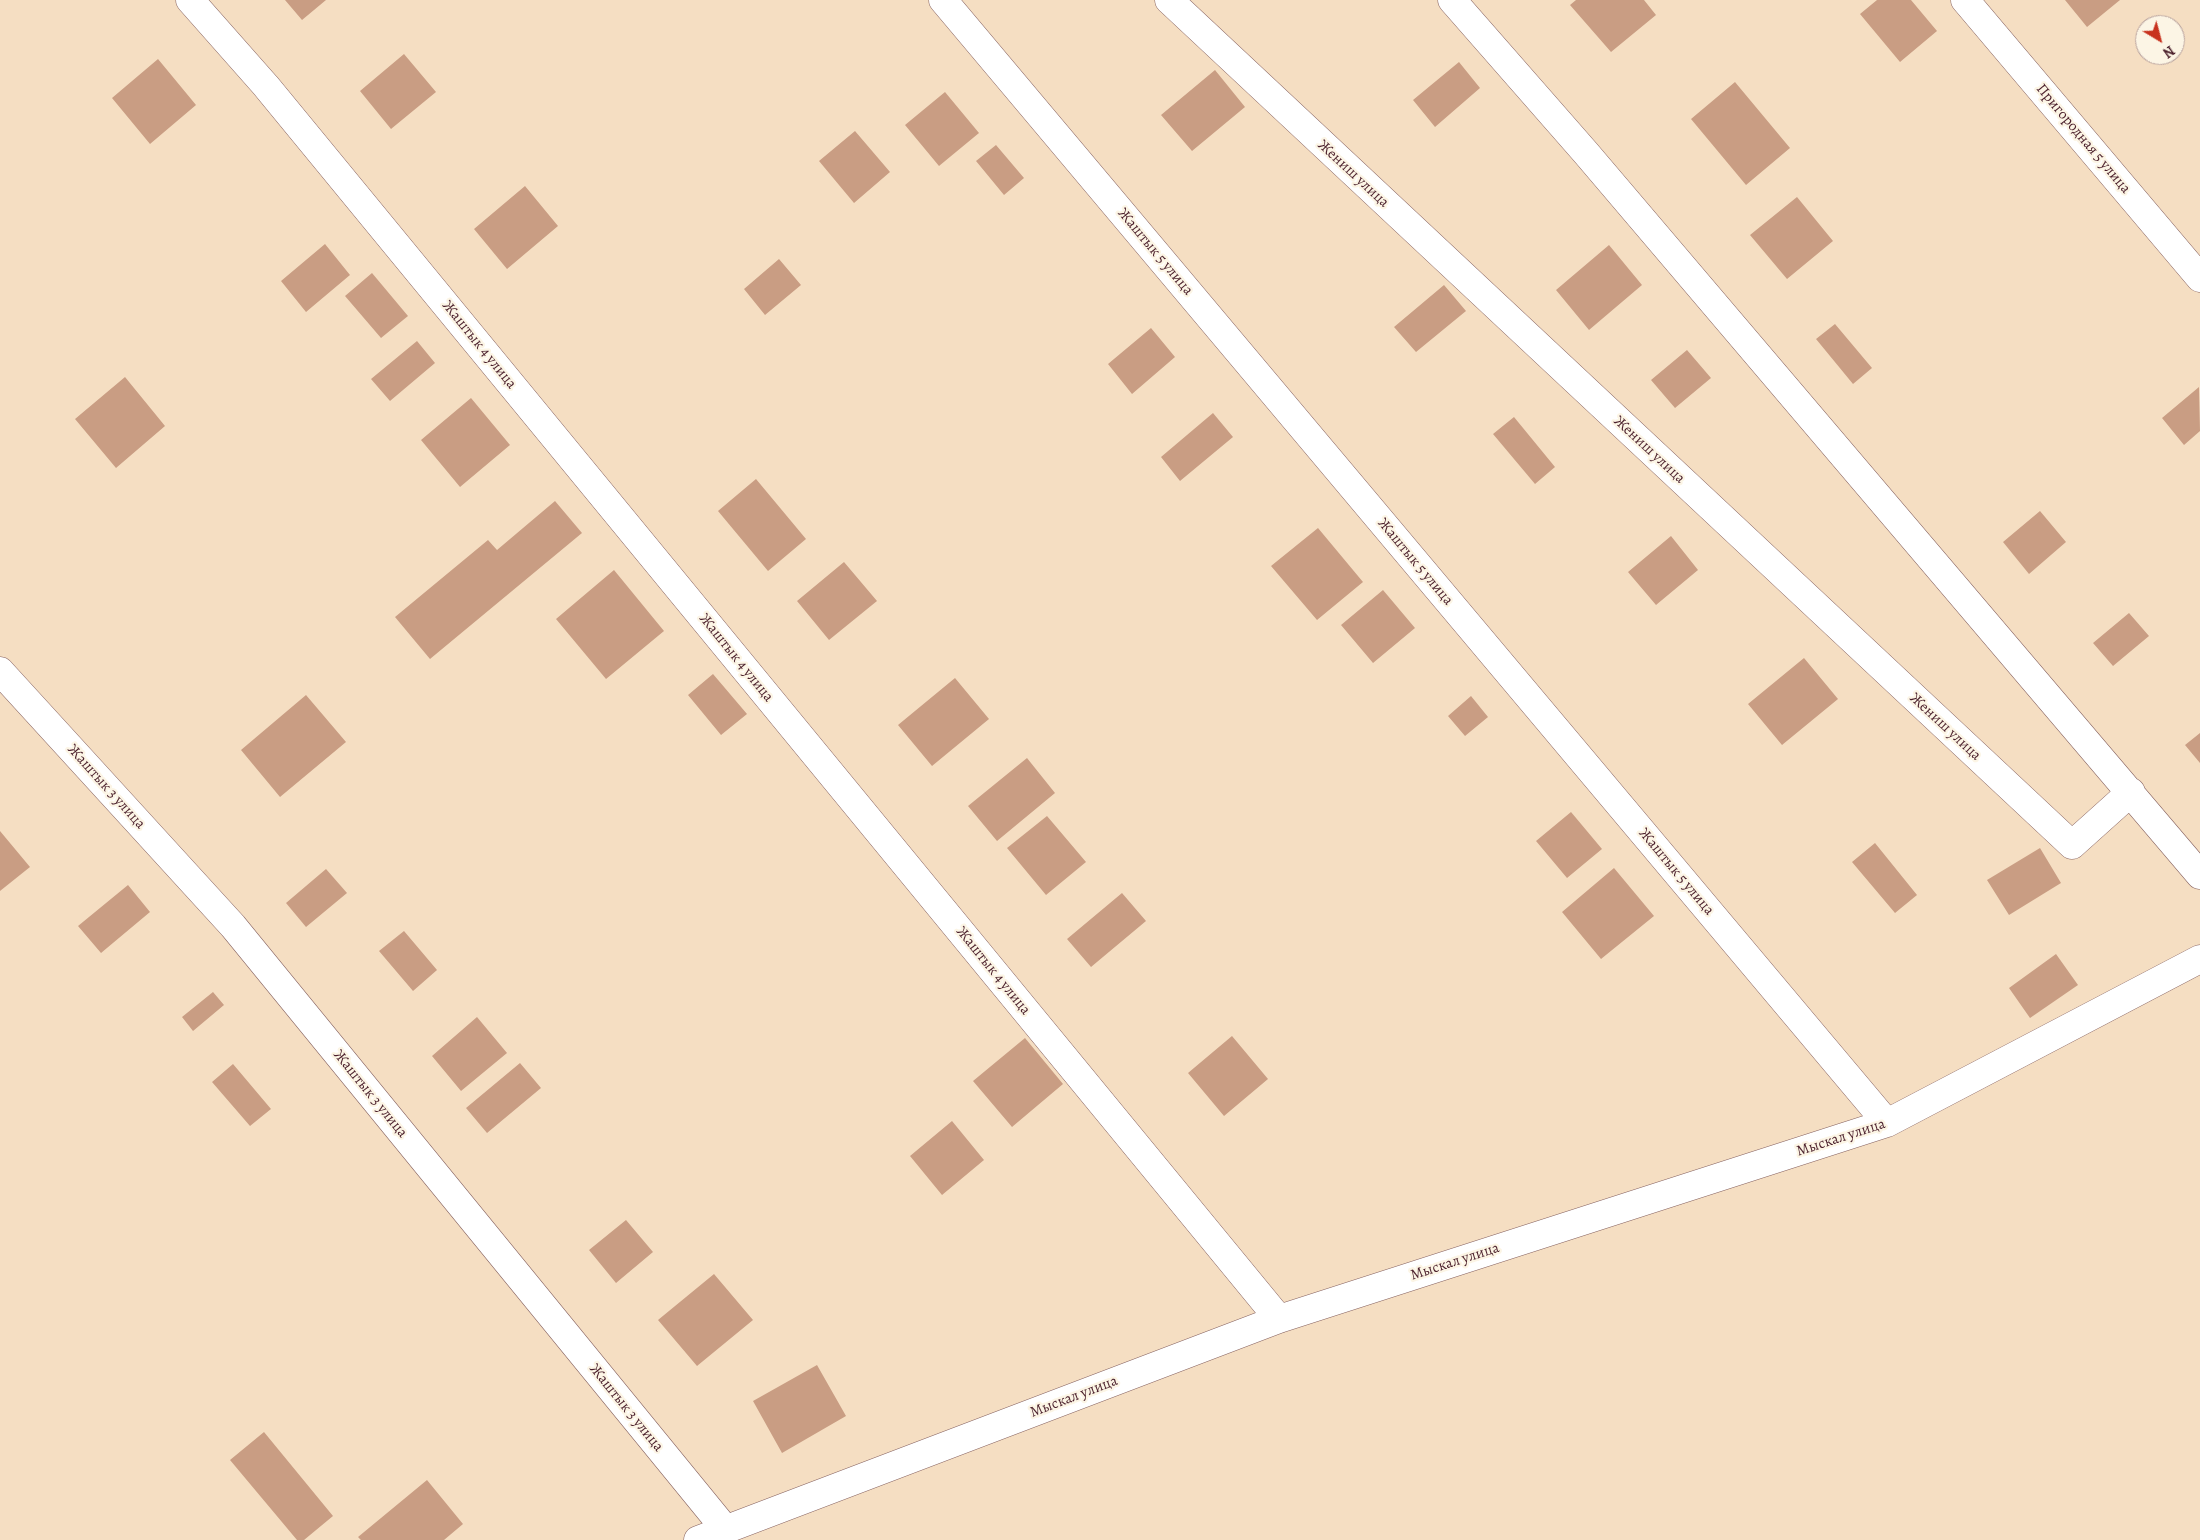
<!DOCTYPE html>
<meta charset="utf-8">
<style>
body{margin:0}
#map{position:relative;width:2200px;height:1540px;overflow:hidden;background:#f5dec2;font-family:Alegreya,serif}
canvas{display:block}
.north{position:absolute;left:2135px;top:15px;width:50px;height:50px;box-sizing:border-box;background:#fcf5e5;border:1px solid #b59f9b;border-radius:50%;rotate:143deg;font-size:14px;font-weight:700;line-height:20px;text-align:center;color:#4a1f2b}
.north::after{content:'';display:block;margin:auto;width:18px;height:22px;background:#c8321e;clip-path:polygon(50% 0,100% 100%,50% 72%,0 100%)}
</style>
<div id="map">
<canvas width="2200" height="1540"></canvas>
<div class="north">N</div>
</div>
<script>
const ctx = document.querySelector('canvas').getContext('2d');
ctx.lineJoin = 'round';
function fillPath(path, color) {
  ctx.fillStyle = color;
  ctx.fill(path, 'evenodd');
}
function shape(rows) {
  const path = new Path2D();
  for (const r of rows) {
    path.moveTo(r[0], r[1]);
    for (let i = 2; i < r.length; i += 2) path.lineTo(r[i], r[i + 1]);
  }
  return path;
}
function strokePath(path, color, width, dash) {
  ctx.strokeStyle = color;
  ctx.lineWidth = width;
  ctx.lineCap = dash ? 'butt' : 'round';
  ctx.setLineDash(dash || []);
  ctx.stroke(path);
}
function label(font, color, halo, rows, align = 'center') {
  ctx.font = font + ' Alegreya,serif';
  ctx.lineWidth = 4.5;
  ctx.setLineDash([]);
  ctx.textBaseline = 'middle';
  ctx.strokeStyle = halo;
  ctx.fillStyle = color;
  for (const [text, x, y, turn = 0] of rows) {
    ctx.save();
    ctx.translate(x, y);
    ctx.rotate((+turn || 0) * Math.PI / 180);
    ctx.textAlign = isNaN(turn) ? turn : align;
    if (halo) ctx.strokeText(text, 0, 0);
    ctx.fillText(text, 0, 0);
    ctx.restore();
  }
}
fillPath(shape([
 [285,0,326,0,302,20],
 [1576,0,1644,0,1656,15,1611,52,1570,5],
 [1877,0,1911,0,1937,31,1900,62,1860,14],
 [2065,0,2120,0,2087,27],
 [404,54,436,92,391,129,360,91],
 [158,59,196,105,150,144,112,98],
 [1459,62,1480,88,1435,127,1413,100],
 [1215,70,1245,107,1192,151,1161,115],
 [1735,82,1790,148,1746,185,1691,119],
 [945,92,979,133,939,166,905,125],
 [855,131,890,172,854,203,819,161],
 [996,145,1024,178,1004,195,976,161],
 [525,186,558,226,507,269,474,229],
 [1797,197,1833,241,1787,279,1750,235],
 [325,244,350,275,306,312,281,281],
 [1609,245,1642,285,1589,330,1556,290],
 [779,259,801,285,765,315,744,289],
 [372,273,408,316,381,338,345,296],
 [1444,285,1466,311,1416,352,1394,327],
 [1835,324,1872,368,1853,384,1816,339],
 [1151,328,1175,357,1132,394,1108,364],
 [417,341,435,363,390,401,371,379],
 [1687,350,1711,378,1675,408,1651,380],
 [125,377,165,426,116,468,75,419],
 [2199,387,2200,431,2184,445,2162,418],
 [471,398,510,445,460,487,421,440],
 [1213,413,1233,437,1180,481,1161,457],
 [1514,417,1555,467,1535,484,1493,434],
 [756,479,806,539,768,571,718,511],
 [555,501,582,533,430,659,395,617,488,540,497,550],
 [2040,511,2066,542,2029,574,2003,542],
 [1318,528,1363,582,1317,620,1271,566],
 [1671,536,1698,570,1656,605,1628,572],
 [844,562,877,601,829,640,797,601],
 [614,570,664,631,606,679,556,619],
 [1383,590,1415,628,1373,663,1341,625],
 [2129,613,2149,636,2113,666,2093,643],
 [1804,658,1838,699,1782,745,1748,704],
 [713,674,747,714,721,735,688,695],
 [955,678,989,719,932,766,898,725],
 [306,695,346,742,280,797,241,750],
 [1471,696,1488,717,1465,736,1448,716],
 [2200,733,2200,763,2185,745],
 [1027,758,1055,793,997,841,968,806],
 [1571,812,1602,849,1567,878,1536,841],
 [1047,816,1086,862,1046,895,1007,848],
 [0,831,30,867,0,891],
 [1875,843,1917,895,1895,913,1852,862],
 [2040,848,2061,883,2009,915,1987,880],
 [1614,868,1654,916,1601,959,1562,912],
 [326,869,347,893,306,927,286,903],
 [128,885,150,912,101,953,78,926],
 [1122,893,1146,921,1091,967,1067,939],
 [404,931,437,970,413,991,379,951],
 [2056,954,2078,985,2030,1018,2009,988],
 [213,992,224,1005,193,1031,182,1017],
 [477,1017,507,1053,461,1091,432,1056],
 [1232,1036,1268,1079,1224,1116,1188,1073],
 [1025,1038,1063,1084,1012,1127,973,1081],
 [520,1063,541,1088,487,1133,466,1108],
 [233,1064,271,1109,250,1126,212,1082],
 [952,1121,984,1160,942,1195,910,1156],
 [626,1220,653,1252,616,1283,589,1250],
 [714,1274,753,1320,697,1366,658,1320],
 [817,1365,846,1416,782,1453,753,1401],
 [264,1432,333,1516,304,1540,297,1540,230,1460],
 [427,1480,463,1524,444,1540,361,1540,358,1537]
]), '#c99d83');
const street = shape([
 [190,0,266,86,1279,1319],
 [943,0,1887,1123],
 [1169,0,2072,845,2131,792],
 [1452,0,1586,153,2200,875],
 [1965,0,2200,278],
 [0,671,233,926,726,1530],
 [698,1540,1279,1319,1887,1123,2200,959]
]);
strokePath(street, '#866260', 29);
strokePath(street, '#fff', 28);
label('15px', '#4a1f2b', '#fcf5e5', [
 ["Пригородная 5 улица",2083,139,50],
 ["Жениш улица",1353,174,43],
 ["Жаштык 5 улица",1155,252,50],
 ["Жаштык 4 улица",479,345,51],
 ["Жениш улица",1649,450,43],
 ["Жаштык 5 улица",1415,562,50],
 ["Жаштык 4 улица",736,658,51],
 ["Жениш улица",1945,727,43],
 ["Жаштык 3 улица",106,787,48],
 ["Жаштык 5 улица",1676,872,50],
 ["Жаштык 4 улица",993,971,51],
 ["Жаштык 3 улица",370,1094,51],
 ["Мыскал улица",1841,1138,-18],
 ["Мыскал улица",1455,1262,-18],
 ["Мыскал улица",1074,1397,-21],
 ["Жаштык 3 улица",626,1408,51]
]);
</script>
